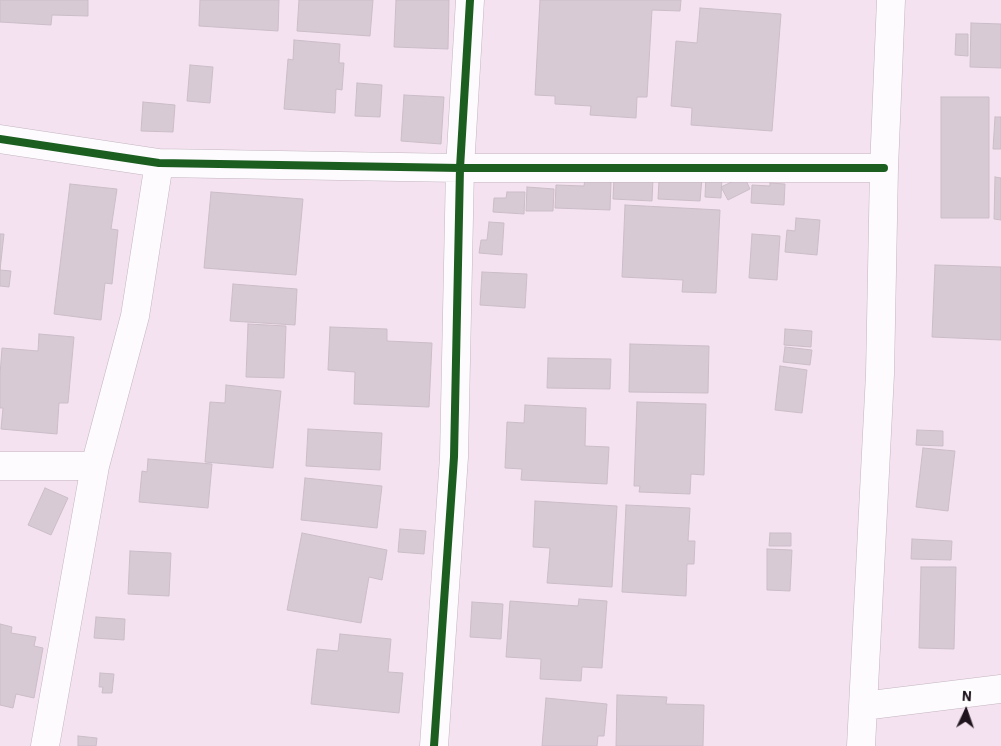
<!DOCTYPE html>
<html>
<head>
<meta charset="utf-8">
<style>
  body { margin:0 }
  #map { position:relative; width:1001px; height:746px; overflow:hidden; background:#f4e2f0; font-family:"IBM Plex Sans",sans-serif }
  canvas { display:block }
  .north { position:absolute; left:941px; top:686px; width:50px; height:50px; -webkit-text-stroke:4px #fff; paint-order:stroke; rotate:3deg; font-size:14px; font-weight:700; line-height:20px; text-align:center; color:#1f141d }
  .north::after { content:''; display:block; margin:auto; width:18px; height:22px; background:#1f141d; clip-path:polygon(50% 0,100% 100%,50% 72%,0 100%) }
</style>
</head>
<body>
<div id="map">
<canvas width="1001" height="746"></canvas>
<div class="north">N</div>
</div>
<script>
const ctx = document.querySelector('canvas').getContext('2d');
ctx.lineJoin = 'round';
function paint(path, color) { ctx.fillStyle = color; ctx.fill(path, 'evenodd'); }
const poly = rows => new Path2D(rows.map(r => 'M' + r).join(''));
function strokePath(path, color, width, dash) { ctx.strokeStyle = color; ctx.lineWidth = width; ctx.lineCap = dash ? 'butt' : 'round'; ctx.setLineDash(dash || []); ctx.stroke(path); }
const building = poly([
  [0,0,88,0,88,16,52,15,51,25,0,22,0,0],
  [200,0,279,0,278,31,199,26,200,0],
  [299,0,373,0,370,36,297,31,299,0],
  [396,0,449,0,448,49,394,47,396,0],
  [540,0,681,0,680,11,652,10,647,97,637,97,636,118,590,115,591,106,555,104,555,96,535,95,540,0],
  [700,8,781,14,772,131,691,125,692,108,671,106,676,41,697,43,700,8],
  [971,23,1001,24,1001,68,970,67,971,23],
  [956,34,968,34,968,56,955,55,956,34],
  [294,40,340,44,339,63,344,63,342,90,336,89,335,113,284,109,288,59,293,60,294,40],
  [190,65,213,67,210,103,187,101,190,65],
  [357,83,382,85,380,117,355,116,357,83],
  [404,95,444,97,441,144,401,141,404,95],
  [941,97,989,97,989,218,941,218,941,97],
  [143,102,175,105,173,132,141,131,143,102],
  [995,117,1001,117,1001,149,993,149,995,117],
  [706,175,722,176,721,198,705,197,706,175],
  [744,176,750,189,728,200,721,187,744,176],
  [614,177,653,179,652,201,613,199,614,177],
  [995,177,1001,178,1001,220,994,219,995,177],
  [585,178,611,182,610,210,555,208,556,185,584,186,585,178],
  [702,178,700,201,658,199,659,180,702,178],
  [770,183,785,184,784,205,751,203,752,185,770,186,770,183],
  [70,184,117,189,111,229,118,230,112,284,105,283,101,320,54,314,70,184],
  [527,187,554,189,553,211,526,211,527,187],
  [211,192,303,199,296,275,204,268,211,192],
  [507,192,525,192,524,214,493,212,494,198,506,198,507,192],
  [625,205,720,210,716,293,682,292,683,280,622,277,625,205],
  [796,218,820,220,817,255,785,252,787,230,795,231,796,218],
  [489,222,504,223,502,255,479,253,481,240,487,240,489,222],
  [0,234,4,234,0,270,11,271,9,287,0,286,0,234],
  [752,234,780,236,777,280,749,278,752,234],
  [935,265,1001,267,1001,340,932,337,935,265],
  [482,272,527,274,525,308,480,305,482,272],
  [233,284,297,289,295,325,230,321,233,284],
  [248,324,286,326,284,378,246,377,248,324],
  [330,327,387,329,387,341,432,343,429,407,354,404,355,372,328,370,330,327],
  [785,329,812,331,811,347,784,345,785,329],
  [39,334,74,337,68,403,59,403,57,434,1,429,3,408,0,408,0,375,2,348,38,351,39,334],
  [630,344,709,346,708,393,629,392,630,344],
  [785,347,812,350,810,365,783,362,785,347],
  [548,358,611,359,610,389,547,388,548,358],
  [780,366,807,370,802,413,775,410,780,366],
  [226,385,281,391,273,468,205,462,210,402,225,403,226,385],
  [637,402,706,404,704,475,691,474,690,494,639,492,640,486,634,486,637,402],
  [525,405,586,408,585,446,609,447,607,484,521,480,522,469,505,468,507,422,524,423,525,405],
  [308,429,382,433,380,470,306,466,308,429],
  [917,430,943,431,943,446,916,445,917,430],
  [923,448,955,451,948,511,916,507,923,448],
  [148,459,212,464,208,508,139,502,142,471,147,472,148,459],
  [305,478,382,486,377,528,301,520,305,478],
  [45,488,68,498,51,535,28,525,45,488],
  [535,501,617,506,612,587,547,583,550,548,533,547,535,501],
  [626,505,690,508,688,541,695,541,694,564,687,564,686,596,622,592,626,505],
  [400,529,426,531,424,554,398,552,400,529],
  [302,533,387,550,382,580,369,577,361,623,287,610,302,533],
  [770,533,791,533,791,546,769,546,770,533],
  [912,539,952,541,951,560,911,559,912,539],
  [767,549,792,550,790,591,767,590,767,549],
  [130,551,171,553,169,596,128,594,130,551],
  [921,567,956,567,954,649,919,648,921,567],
  [579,599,607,601,602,668,582,667,581,681,540,679,541,659,506,657,510,601,578,606,579,599],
  [472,602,503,604,501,639,470,637,472,602],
  [96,617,125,619,124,640,94,638,96,617],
  [0,624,12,627,11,633,36,637,34,646,43,648,34,698,16,694,13,708,0,705,0,624],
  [340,634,391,639,388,672,403,673,399,713,311,704,317,649,338,651,340,634],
  [100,673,114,674,112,693,102,693,103,687,99,687,100,673],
  [617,695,667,697,666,704,704,705,703,746,616,746,617,695],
  [546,698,607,704,604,736,598,736,597,746,542,746,546,698],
  [78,736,97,738,96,746,78,746,78,736]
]);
paint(building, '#d8cad5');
strokePath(building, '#cbbdc8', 1);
const street = poly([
  [0,139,159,163,460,168,884,168],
  [0,466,95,466],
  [863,706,1001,689],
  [45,746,95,466,135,316,159,163],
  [434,746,454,457,460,168,470,0],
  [861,746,880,374,884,168,891,0]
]);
strokePath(street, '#c3b5c0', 29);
strokePath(street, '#fdfbfd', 28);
strokePath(poly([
  [0,139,159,163,460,168,884,168],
  [434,746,454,457,460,168,470,0]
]), '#1b5e20', 8);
</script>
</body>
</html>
